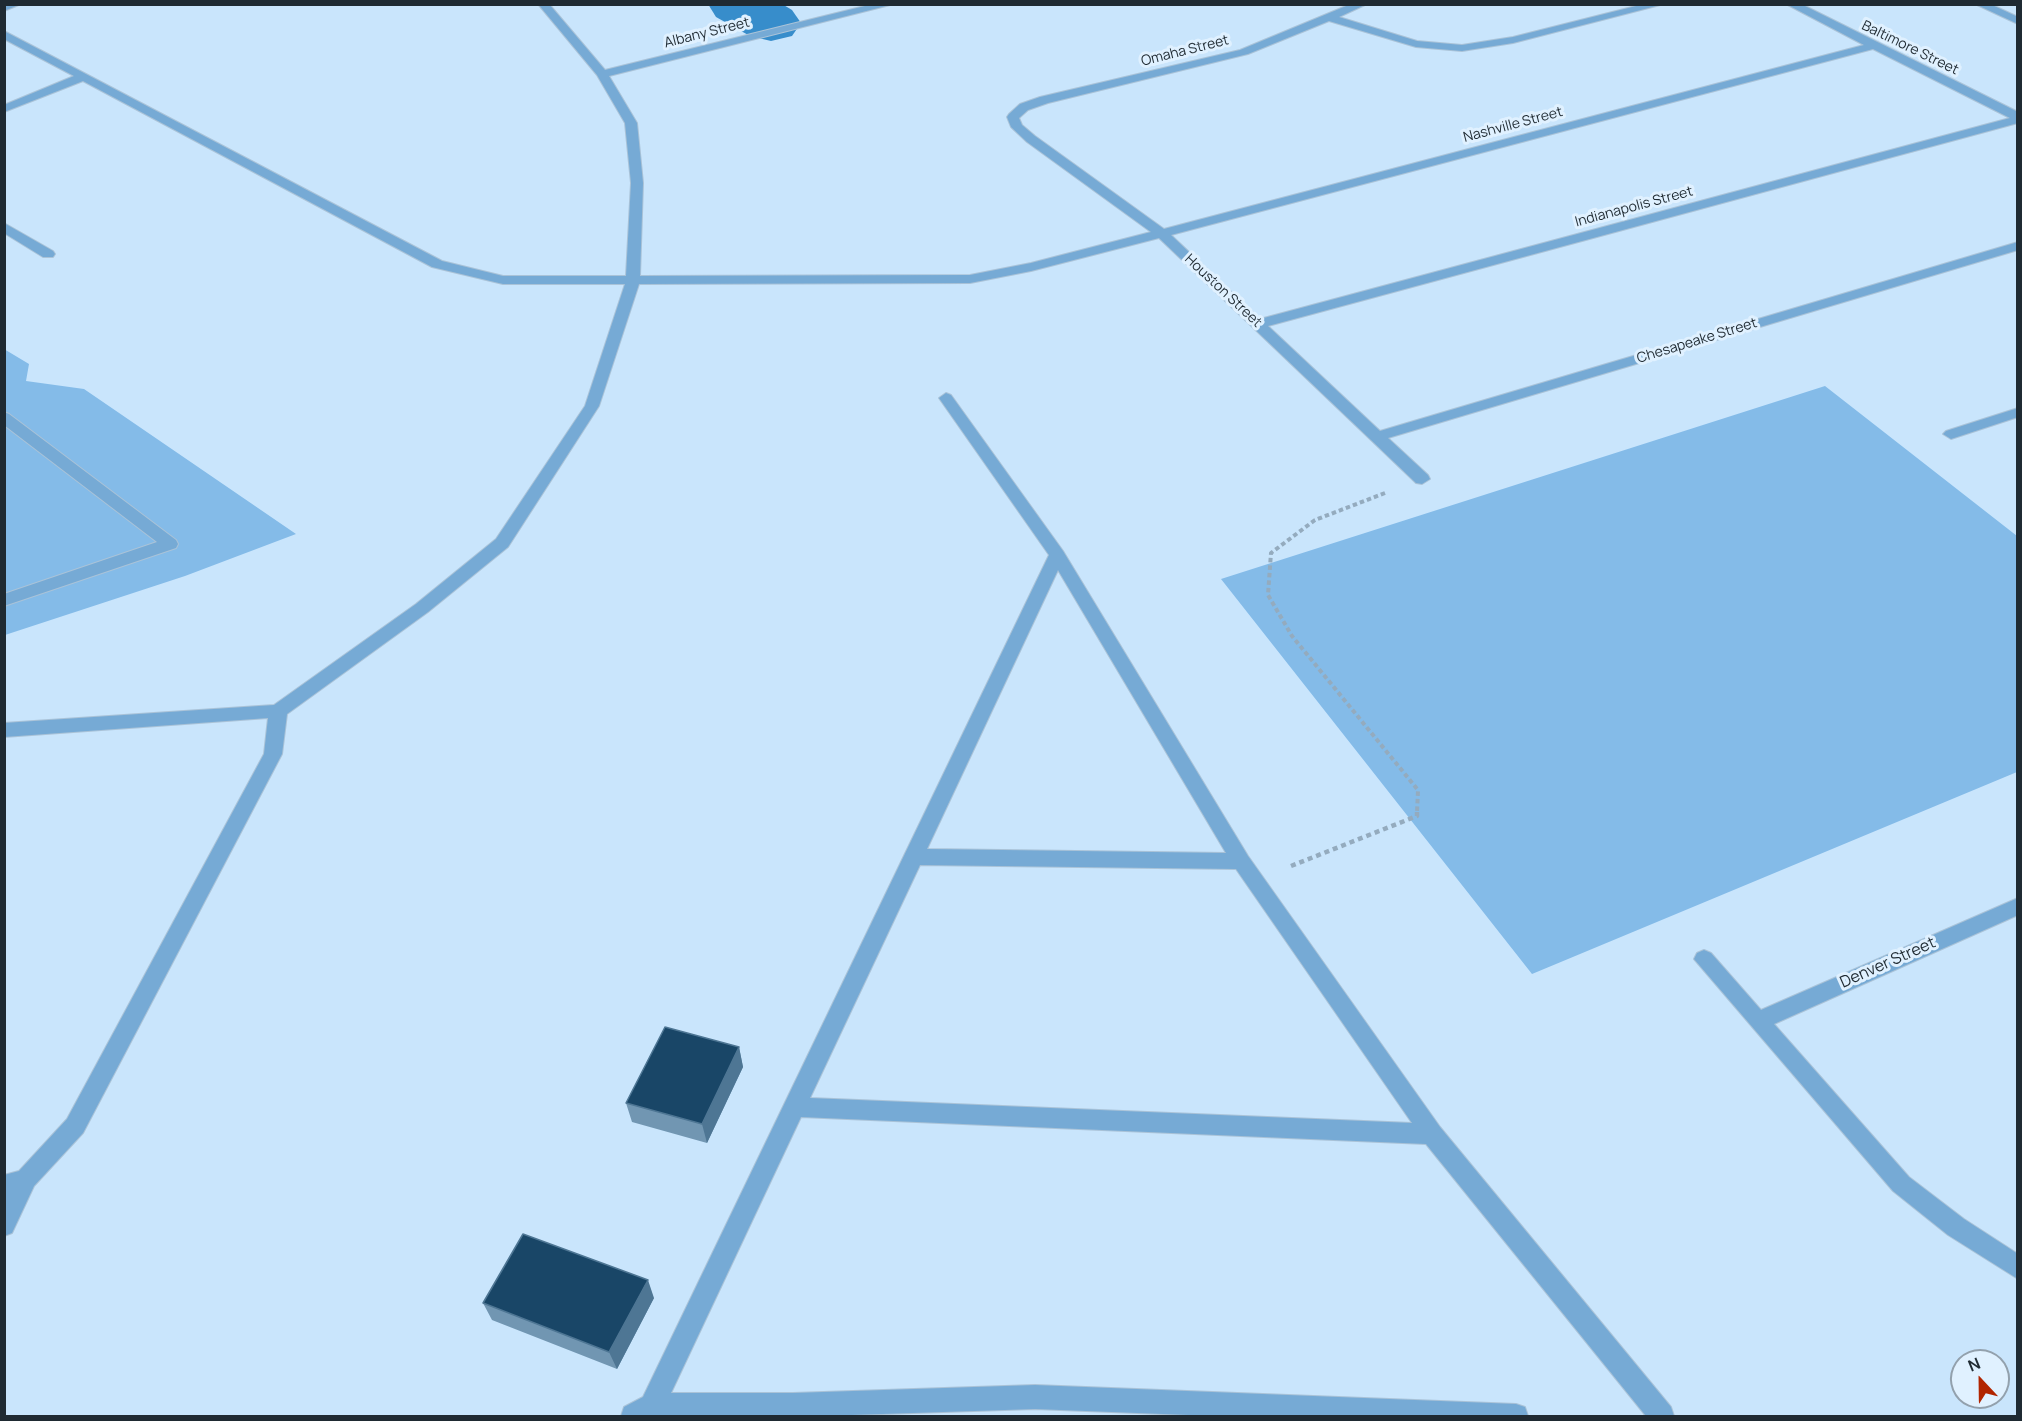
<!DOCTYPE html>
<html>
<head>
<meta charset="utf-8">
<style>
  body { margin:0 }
  #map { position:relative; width:2022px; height:1421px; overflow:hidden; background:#c9e5fc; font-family:Manrope,sans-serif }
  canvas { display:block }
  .frame { position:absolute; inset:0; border:6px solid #1f2a32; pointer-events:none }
  .north { position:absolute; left:1950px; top:1349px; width:60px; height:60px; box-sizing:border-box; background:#e0f1ff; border:2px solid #93a1ad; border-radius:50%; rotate:338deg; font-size:16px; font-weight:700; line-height:24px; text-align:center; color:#1f2a32 }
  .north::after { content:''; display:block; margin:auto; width:21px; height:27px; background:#b12500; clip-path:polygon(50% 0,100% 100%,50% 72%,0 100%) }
</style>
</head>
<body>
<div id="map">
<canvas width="2022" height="1421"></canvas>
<div class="frame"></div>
<div class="north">N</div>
</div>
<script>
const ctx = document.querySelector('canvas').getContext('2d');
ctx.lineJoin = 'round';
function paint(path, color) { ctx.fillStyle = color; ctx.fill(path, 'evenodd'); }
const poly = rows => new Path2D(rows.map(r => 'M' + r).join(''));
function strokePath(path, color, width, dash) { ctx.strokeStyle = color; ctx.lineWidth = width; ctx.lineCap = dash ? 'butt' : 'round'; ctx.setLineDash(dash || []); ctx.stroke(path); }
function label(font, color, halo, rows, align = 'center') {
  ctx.font = font + ' Manrope,sans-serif'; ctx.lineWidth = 6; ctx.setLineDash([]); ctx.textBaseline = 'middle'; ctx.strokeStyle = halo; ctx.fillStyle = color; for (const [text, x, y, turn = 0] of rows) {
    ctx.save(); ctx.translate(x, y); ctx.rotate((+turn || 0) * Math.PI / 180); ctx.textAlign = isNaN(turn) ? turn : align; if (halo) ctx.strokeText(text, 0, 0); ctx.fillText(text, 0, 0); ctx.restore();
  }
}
paint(poly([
  [4,349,29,364,26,381,84,389,296,534,185,576,5,635],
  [1825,386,2017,536,2017,772,1532,974,1221,579]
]), '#84bbe8');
paint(poly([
  [708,4,782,4,792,10,801,23,792,36,771,41,750,36,716,17,708,4]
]), '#378dcb');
const service = poly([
  [4,412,9,414,176,540,178,544,176,548,4,606,4,594,157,542,4,425,4,412]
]);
const minor = poly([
  [4,4,21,4,4,11,4,4],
  [538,4,549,4,605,70,873,4,894,4,609,76,637,123,643,183,640,276,970,275,1031,263,1151,232,1027,142,1011,127,1007,117,1009,114,1020,104,1040,97,1240,50,1351,4,1367,4,1339,17,1417,41,1462,45,1513,37,1644,4,1664,4,1513,43,1462,51,1416,47,1329,21,1248,54,1048,103,1028,110,1019,118,1022,125,1035,136,1164,229,1864,45,1786,4,1801,4,2018,112,2018,123,1268,326,1380,431,2018,242,2018,250,1388,438,1428,475,1430,479,1422,484,1416,483,1371,440,1159,238,1031,271,970,283,639,284,599,406,508,547,428,612,287,714,282,754,83,1133,34,1186,12,1233,4,1236,6,1196,4,1196,4,1175,19,1171,67,1119,264,754,268,718,4,737,4,723,274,705,416,604,496,539,585,406,625,284,503,284,432,267,83,81,4,112,4,105,74,76,4,39,4,31,442,261,503,276,626,276,631,183,625,123,597,75,538,4],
  [1873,49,2010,118,1260,319,1171,235,1873,49],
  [1975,4,1990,4,2018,17,2018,24,1975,4],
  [4,223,53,251,55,254,53,257,43,257,4,233,4,223],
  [946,393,951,395,1063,551,1248,856,1440,1127,1671,1407,1674,1416,1646,1416,1426,1144,801,1117,671,1393,793,1393,1035,1385,1516,1404,1525,1407,1528,1416,1214,1416,1035,1409,821,1416,621,1416,624,1407,643,1397,1049,555,939,398,946,393],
  [1058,570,1226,853,927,849,1058,570],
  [920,865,1236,869,1412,1123,810,1098,920,865],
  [2018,408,2018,417,1951,439,1943,434,1946,431,2018,408],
  [2018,898,2018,915,1774,1024,1909,1177,1964,1219,2018,1254,2018,1279,1948,1235,1893,1191,1694,959,1697,953,1704,950,1711,953,1761,1010,2018,898]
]);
strokePath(service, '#aac3d8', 2);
strokePath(minor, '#aac3d8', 2);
strokePath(poly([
  [1385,493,1315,520,1271,553,1268,595,1292,636,1418,790,1417,813]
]), '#94abbe', 4, [4.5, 3]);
strokePath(poly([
  [1291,866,1417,816,1417,812]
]), '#94abbe', 4.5, [5, 4]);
paint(service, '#76aad5');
paint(minor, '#76aad5');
paint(poly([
  [739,1047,743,1067,707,1143,632,1122,626,1103],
  [654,1298,617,1369,492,1320,483,1303]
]), '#7196b2');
paint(poly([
  [739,1047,743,1067,707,1143,702,1124],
  [648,1280,654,1298,617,1369,609,1352]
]), '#4e7694');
const building = poly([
  [665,1027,739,1047,702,1124,626,1103,665,1027],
  [523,1234,648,1280,609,1352,483,1303,523,1234]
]);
paint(building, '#194667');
strokePath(building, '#4e7694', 1.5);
label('14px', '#1f2a32', '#e0f1ff', [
  ["Albany Street",707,33,-14],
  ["Baltimore Street",1910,48,26],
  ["Omaha Street",1185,51,-14],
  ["Nashville Street",1513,125,-15],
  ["Indianapolis Street",1634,207,-15],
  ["Houston Street",1223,291,43],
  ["Chesapeake Street",1697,341,-17]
]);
label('16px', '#1f2a32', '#e0f1ff', [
  ["Denver Street",1888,963,-24]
]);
</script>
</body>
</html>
